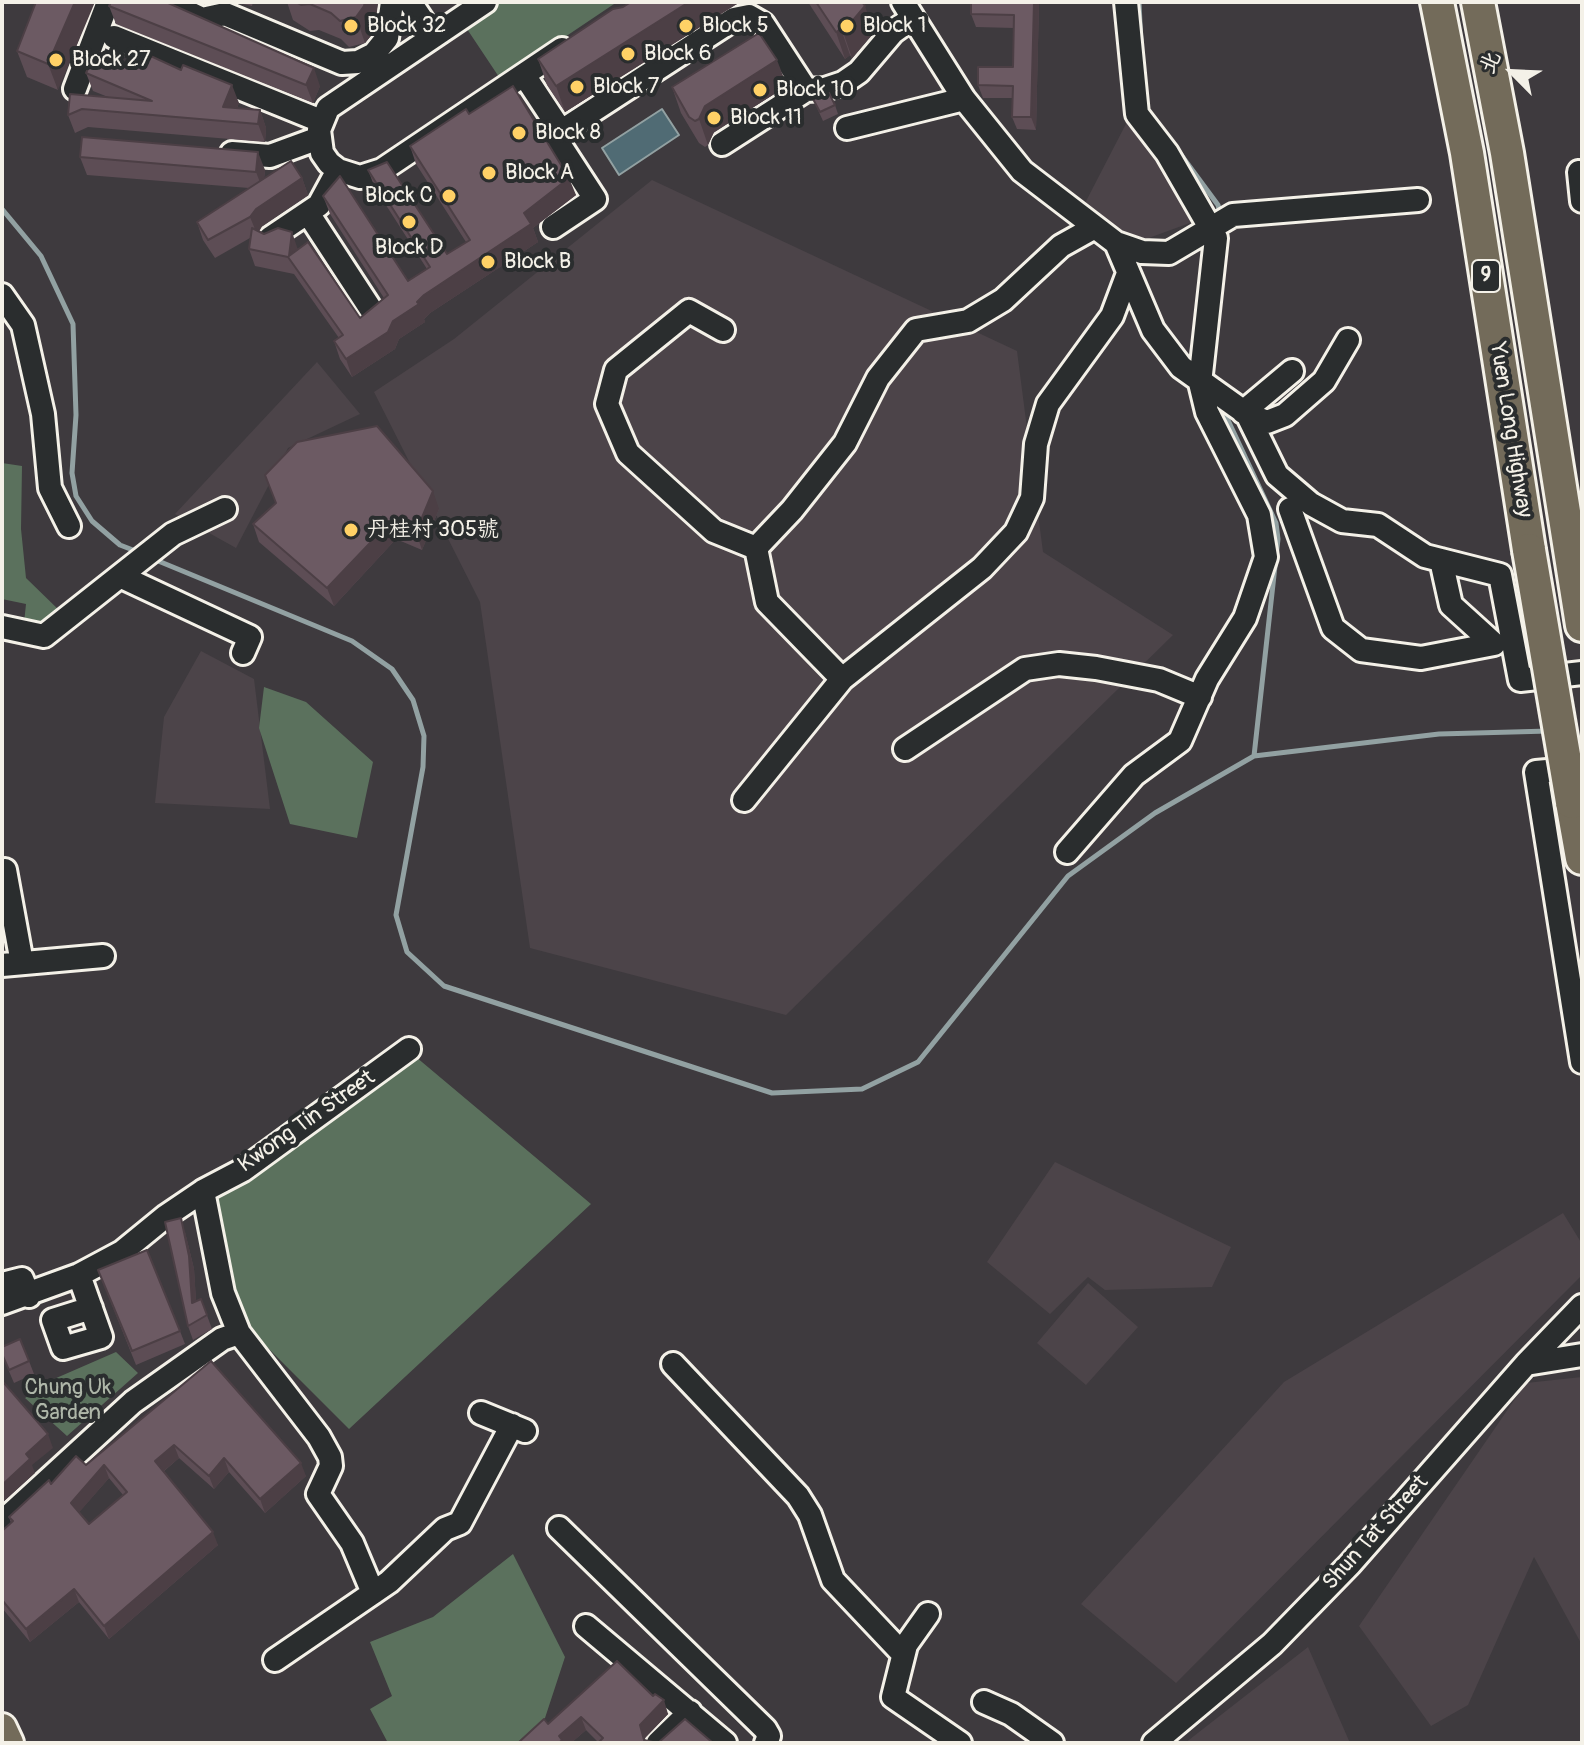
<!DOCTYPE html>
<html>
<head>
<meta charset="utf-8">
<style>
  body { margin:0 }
  #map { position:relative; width:1584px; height:1745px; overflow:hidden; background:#3e3a3e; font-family:Pangolin,"LXGW WenKai TC",sans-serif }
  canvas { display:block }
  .frame { position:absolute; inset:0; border:4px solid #f4f1e8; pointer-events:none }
  .north { position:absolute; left:1472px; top:32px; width:80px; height:80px; -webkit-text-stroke:6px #2a2d2e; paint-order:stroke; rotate:294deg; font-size:22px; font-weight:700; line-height:32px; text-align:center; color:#f4f1e8 }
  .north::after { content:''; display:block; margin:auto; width:28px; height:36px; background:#f4f1e8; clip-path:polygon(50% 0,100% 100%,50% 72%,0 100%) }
</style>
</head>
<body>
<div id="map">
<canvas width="1584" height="1745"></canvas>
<div class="frame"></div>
<div class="north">北</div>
</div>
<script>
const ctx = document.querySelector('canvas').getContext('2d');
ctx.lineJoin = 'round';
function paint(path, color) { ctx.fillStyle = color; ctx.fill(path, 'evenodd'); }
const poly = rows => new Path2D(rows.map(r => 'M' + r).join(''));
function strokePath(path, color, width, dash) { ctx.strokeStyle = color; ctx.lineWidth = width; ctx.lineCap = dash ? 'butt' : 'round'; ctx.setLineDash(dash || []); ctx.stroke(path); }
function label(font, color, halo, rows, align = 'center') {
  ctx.font = font + ' Pangolin,"LXGW WenKai TC",sans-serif'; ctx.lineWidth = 8; ctx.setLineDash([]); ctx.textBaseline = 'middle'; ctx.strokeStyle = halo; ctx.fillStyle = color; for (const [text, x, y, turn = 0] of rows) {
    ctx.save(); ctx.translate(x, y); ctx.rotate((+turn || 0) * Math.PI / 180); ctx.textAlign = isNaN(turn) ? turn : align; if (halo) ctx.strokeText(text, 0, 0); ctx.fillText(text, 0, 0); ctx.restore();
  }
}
paint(poly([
  [1128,120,1198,220,1135,243,1083,207],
  [652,180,1017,351,1043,552,1173,635,786,1015,530,948,480,602,374,392,454,339],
  [317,362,360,414,288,448,236,548,175,514],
  [201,651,254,679,270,809,155,803,164,717],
  [1055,1162,1231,1247,1212,1287,1105,1290,1088,1277,1050,1314,987,1262],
  [1563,1213,1582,1244,1582,1275,1176,1683,1081,1604,1284,1382],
  [1088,1283,1138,1327,1086,1385,1037,1343],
  [1582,1377,1582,1645,1534,1557,1468,1705,1431,1726,1359,1626,1526,1383],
  [1308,1647,1350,1743,1185,1743]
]), '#4c4449');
paint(poly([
  [501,2,617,2,501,80,465,26],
  [2,463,22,466,21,529,26,578,62,613,42,627,24,623,26,604,2,599],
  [264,687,306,702,373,762,357,838,290,824,259,728],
  [416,1057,591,1204,349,1429,243,1323,215,1197],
  [116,1352,138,1373,67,1436,25,1398,54,1379],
  [513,1554,565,1657,545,1718,517,1743,388,1743,370,1709,392,1696,370,1642,433,1617]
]), '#5b715d');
const water = poly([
  [662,109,679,135,619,175,602,148,662,109]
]);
paint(water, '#506b74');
strokePath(water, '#92a1a2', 2);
strokePath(poly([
  [1139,2,1141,45],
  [1176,148,1218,205,1221,216],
  [2,209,41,256,73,324,76,415,72,473,76,496,92,521,120,545,138,552],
  [1220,403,1276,523,1278,539,1254,756],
  [151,558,352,641,392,669,413,700,424,736,423,767,396,915,407,952,444,986,772,1093,862,1089,918,1062,1068,876,1155,813,1254,756,1439,734,1549,731]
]), '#92a1a2', 5);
const minor = poly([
  [167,2,202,19,225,14,342,63,358,62,374,54,387,38,392,2],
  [410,2,433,36],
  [485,2,328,108,319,130,322,153,329,163,338,170,360,177,382,170,562,49],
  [903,2,964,99,1022,171,1116,243,1153,330,1181,367,1247,414,1277,475,1311,504,1342,521,1378,525,1425,556,1500,575,1520,680,1582,673],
  [114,37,321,121],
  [530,84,561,131],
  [75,89,108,2],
  [806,90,825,89,843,83,859,72,893,32,911,19],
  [847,128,964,99],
  [232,153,270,156,319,138],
  [1579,172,1582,201],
  [308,213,372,311],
  [553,227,595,199,554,136,734,19,749,16,763,24,806,90,722,144],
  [270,238,319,205,338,170],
  [1116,243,1142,252,1169,253,1233,215,1418,200],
  [2,295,23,325,43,414,50,488,69,526],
  [723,330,689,311,616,370,607,404,628,453,714,531,756,548,792,510,845,443,878,378,916,330,968,321,1003,300,1061,246,1095,227],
  [1243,412,1292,371],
  [1247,414,1267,422,1285,415,1324,381,1348,340],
  [1290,509,1333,628,1361,650,1421,658,1494,644,1451,605,1441,560],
  [756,548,767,602,842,679],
  [122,577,250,637,243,653],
  [2,627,44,636,173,534,225,509],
  [905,749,1025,669,1059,664,1096,668,1159,680,1200,697],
  [1581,768,1536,772,1582,1062],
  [744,800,842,679,982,568,1016,532,1032,498,1036,444,1048,404,1112,316,1127,276],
  [1067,852,1134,775,1180,741,1207,679,1245,618,1266,557,1259,515,1207,412,1200,383,1216,238,1167,153,1137,114,1126,2],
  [5,870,22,963],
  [2,965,103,956],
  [203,1191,223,1293,239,1333,319,1437,330,1457,331,1466,318,1494,352,1543,373,1593],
  [79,1275,101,1337,63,1348,53,1320,91,1308],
  [2,1284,22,1279,29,1296],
  [2,1303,79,1275,122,1252,166,1216,203,1191,243,1170,409,1049],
  [673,1364,798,1496,810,1515,833,1580,903,1654],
  [1526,1364,1582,1355],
  [481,1413,525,1431],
  [2,1522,133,1402,222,1339,239,1333],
  [559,1528,765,1729,769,1736,766,1743],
  [928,1614,906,1645,893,1697,960,1743],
  [586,1626,725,1743],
  [275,1660,389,1582,445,1529,460,1523,512,1425],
  [984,1702,1011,1714,1052,1743],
  [658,1743,690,1712],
  [1154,1743,1272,1644,1350,1564,1526,1364,1582,1306]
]);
const major = poly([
  [2,1728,9,1743]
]);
const highway = poly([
  [1437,2,1467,153,1529,550],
  [1478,2,1507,153,1582,625],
  [1572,802,1582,858]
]);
strokePath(minor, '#f4f1e8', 28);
strokePath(major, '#f4f1e8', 34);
strokePath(highway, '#f4f1e8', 38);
strokePath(minor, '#2a2d2e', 22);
strokePath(major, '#736b5a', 28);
strokePath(highway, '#736b5a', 32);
const highwayBridge = poly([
  [1529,550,1572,802]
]);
strokePath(highwayBridge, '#f4f1e8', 38, []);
strokePath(highwayBridge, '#736b5a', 32);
paint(poly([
  [36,2,58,90,27,77,17,51],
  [234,2,253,2,252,6],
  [287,2,377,2,374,32,365,43,349,47,341,39,319,30,310,31,293,20],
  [631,2,740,2,565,112,547,85,538,59],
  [808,2,862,2,874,32,852,58,850,55,845,59],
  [971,2,1039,2,1036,130,1017,129,1012,117,1012,98,983,98,978,85,1013,67,1014,28,976,27,971,14],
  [109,6,320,86,313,103,116,24],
  [135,68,239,103,237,108,260,110,266,128,265,142,88,127,75,133,68,115,108,97,93,91,86,73],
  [787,86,714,132,708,145,705,147,699,143,681,113,672,87],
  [813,99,835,105,838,114,823,121],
  [469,114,576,195,533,228,538,242,430,313,424,319,425,322,399,339,395,349,352,377,340,359,334,341,339,338,294,274,255,266,249,249,250,238,215,258,203,240,197,222,249,188,87,175,80,157,265,170,264,179,302,178,308,195,262,226,259,232,298,249,360,318,384,298,330,214,323,196,408,281,427,269,375,188,368,170,447,254,466,242,416,164,410,146],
  [265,475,439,509,422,550,396,539,334,606,259,542,253,524,276,503],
  [185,1232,194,1269,196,1302,201,1299,212,1329,193,1340,188,1326],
  [98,1270,180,1331,185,1344,136,1365],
  [2,1355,29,1361,34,1374,14,1383],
  [211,1361,306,1476,265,1513,229,1472,214,1489,179,1458,163,1472,218,1545,109,1639,79,1602,30,1642,2,1608,2,1531,11,1523,9,1517,51,1484,86,1465],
  [109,1478,123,1495,89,1524,79,1512],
  [617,1661,668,1714,645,1738,645,1740,598,1742,586,1730,571,1743,518,1743,548,1724]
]), '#5d4d55');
paint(poly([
  [75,2,95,2,58,90,48,64],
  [365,2,377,2,378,4,374,32,365,43,356,17],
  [689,2,740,2,565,112,556,86],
  [1034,2,1039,2,1036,130,1031,117],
  [865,6,874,32,852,58,843,32],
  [841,29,850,55,845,59,836,32],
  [777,60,787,86,714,132,708,145,699,119,705,106],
  [314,68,320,86,313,103,306,85],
  [232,85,239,103,231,122,223,107],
  [260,110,266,128,265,142,258,124],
  [258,152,265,170,263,190,256,172],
  [302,178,308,195,262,226,257,234,250,217,256,209],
  [569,178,576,195,533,228,538,242,430,313,424,319,425,322,399,339,395,349,352,377,346,359,524,213],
  [292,232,298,250,289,256],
  [433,491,439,509,422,550,416,532],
  [390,522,396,539,334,606,327,588],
  [181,1218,185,1232,194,1269,197,1317,192,1303],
  [48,1434,53,1448,32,1465,35,1473,2,1503,2,1485,26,1454],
  [174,1445,179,1458,159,1475,155,1461],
  [224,1458,229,1472,214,1489,209,1476],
  [301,1463,306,1476,265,1513,260,1499],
  [104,1465,109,1478,76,1516,71,1503],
  [213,1532,218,1545,109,1639,104,1626],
  [74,1589,79,1602,30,1642,26,1629],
  [664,1700,668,1714,645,1738,646,1743,645,1743,640,1725],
  [581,1717,586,1730,571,1743,559,1743,559,1736]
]), '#4c3f45');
const building = poly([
  [36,2,75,2,48,64,17,51,36,2],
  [111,2,166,2,314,68,306,85,109,6,111,2],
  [296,2,365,2,364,6,356,17,340,21,331,13,310,4,301,5,296,2],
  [631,2,689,2,556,86,538,59,613,9,623,7,631,2],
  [816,2,862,2,865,6,843,32,841,29,836,32,816,2],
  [971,2,1034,2,1031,117,1012,117,1013,86,978,85,978,67,1013,67,1014,15,971,14,971,2],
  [759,33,777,60,705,106,699,119,695,121,689,117,672,87,759,33],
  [96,51,135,68,142,52,181,70,183,65,232,85,223,107,260,110,258,124,82,109,68,115,70,94,152,101,86,73,96,51],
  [513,86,569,178,524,213,531,224,424,295,417,302,419,304,393,321,388,332,346,359,334,341,343,335,288,257,249,249,252,228,264,234,278,228,292,232,289,256,308,242,360,318,388,295,323,196,340,176,408,281,430,267,368,170,387,162,447,254,470,240,410,146,466,109,469,114,513,86],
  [829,93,835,105,820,112,813,99,829,93],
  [82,137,258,152,256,172,80,157,82,137],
  [291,161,302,178,256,209,250,217,208,240,197,222,291,161],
  [377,426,433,491,416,532,390,522,327,588,253,524,276,503,265,475,297,442,377,426],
  [181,1218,189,1256,192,1303,201,1299,207,1315,188,1326,165,1222,181,1218],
  [147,1250,180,1331,132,1351,98,1270,147,1250],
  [20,1339,29,1361,9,1370,2,1354,2,1347,20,1339],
  [211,1361,301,1463,260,1499,224,1458,209,1476,174,1445,155,1461,213,1532,104,1626,74,1589,26,1629,2,1600,2,1531,13,1521,9,1517,49,1480,51,1484,76,1456,86,1465,211,1361],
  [104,1465,127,1492,89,1524,71,1503,104,1465],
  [4,1383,48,1434,26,1454,30,1459,2,1485,2,1385,4,1383],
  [617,1661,653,1696,655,1694,664,1700,640,1725,644,1740,657,1743,598,1743,603,1738,581,1717,559,1736,562,1740,559,1743,518,1743,544,1719,548,1724,617,1661],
  [685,1719,713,1743,658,1743,685,1719]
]);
paint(building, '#6c5a63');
strokePath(building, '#4c3f45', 2);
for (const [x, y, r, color] of [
  [351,26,8,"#ffd166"],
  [686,26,8,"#ffd166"],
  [847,26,8,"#ffd166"],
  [628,54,8,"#ffd166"],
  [56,60,8,"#ffd166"],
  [577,87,8,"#ffd166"],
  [760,90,8,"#ffd166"],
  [714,118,8,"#ffd166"],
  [519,133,8,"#ffd166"],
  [489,173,8,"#ffd166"],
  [449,196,8,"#ffd166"],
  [409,222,8,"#ffd166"],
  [488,262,8,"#ffd166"],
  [351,530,8,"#ffd166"]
]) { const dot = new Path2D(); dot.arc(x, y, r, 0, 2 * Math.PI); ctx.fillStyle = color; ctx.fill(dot); strokePath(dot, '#2a2d2e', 3); }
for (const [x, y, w] of [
  [1486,276,28]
]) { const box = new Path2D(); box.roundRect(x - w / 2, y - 16, w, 32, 6); ctx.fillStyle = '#2a2d2e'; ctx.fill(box); strokePath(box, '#f4f1e8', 2); }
label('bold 20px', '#f4f1e8', null, [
  ["9",1486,276]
]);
label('22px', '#f4f1e8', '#2a2d2e', [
  ["Block 32",367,26],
  ["Block 5",702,26],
  ["Block 1",863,26],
  ["Block 6",644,54],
  ["Block 27",72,60],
  ["Block 7",593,87],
  ["Block 10",776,90],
  ["Block 11",730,118],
  ["Block 8",535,133],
  ["Block A",505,173],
  ["Block C",433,196,"right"],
  ["Block D",409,248,"center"],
  ["Block B",504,262],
  ["丹桂村 305號",367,530]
], 'left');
label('22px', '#f4f1e8', '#2a2d2e', [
  ["Yuen Long Highway",1510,430,81],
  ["Kwong Tin Street",307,1122,-35],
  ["Shun Tat Street",1376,1533,-48]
]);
label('22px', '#afb7a9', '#2a2d2e', [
  ["Chung Uk",68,1388],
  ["Garden",68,1413]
]);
</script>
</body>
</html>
